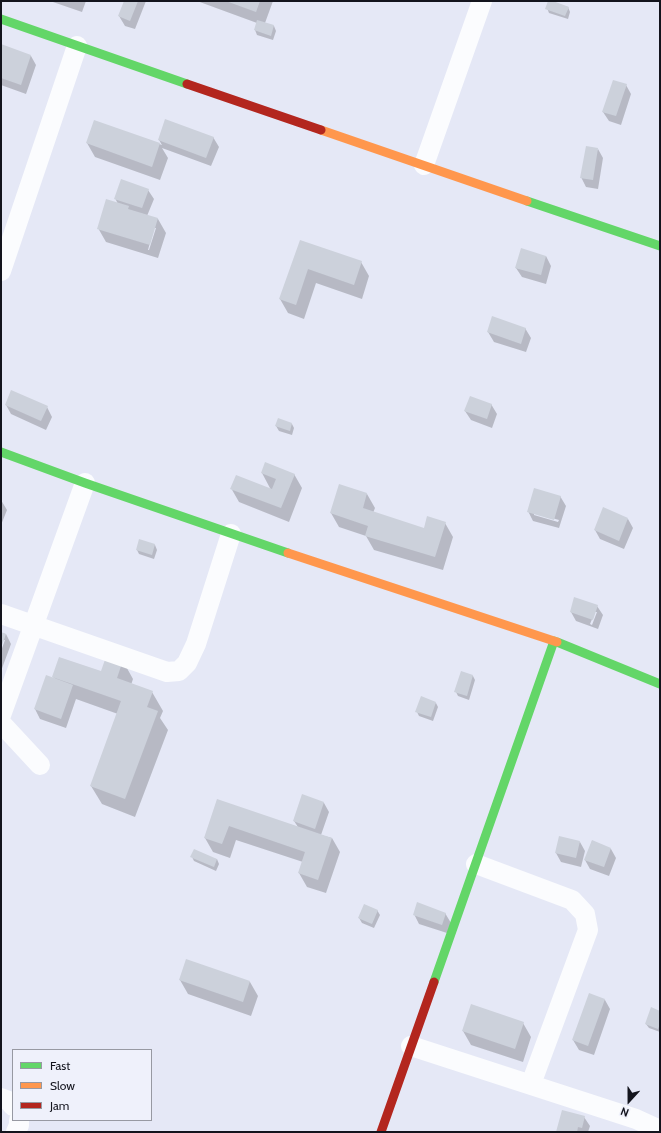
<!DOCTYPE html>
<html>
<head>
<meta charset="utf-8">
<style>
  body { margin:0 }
  #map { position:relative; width:661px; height:1133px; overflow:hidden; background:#e5e8f6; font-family:Cabin,sans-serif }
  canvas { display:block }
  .frame { position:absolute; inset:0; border:2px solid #13141d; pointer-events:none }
  .legend { position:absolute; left:12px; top:1049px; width:140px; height:72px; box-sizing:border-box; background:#eff1fb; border:1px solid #9799a2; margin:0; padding:5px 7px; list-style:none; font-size:12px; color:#13141d }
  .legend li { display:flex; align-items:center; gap:8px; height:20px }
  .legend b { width:20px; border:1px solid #9799a2 }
  .north { position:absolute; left:609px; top:1081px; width:40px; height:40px; -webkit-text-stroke:3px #eff1fb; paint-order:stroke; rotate:201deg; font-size:11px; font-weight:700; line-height:16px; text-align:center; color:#13141d }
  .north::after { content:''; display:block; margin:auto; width:14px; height:18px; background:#13141d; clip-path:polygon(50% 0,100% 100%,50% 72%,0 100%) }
</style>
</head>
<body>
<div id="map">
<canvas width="661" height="1133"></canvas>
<div class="frame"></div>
<ul class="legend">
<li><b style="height:5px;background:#63d668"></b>Fast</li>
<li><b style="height:5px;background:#ff974d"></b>Slow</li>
<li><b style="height:5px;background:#b3261e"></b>Jam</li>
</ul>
<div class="north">N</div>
</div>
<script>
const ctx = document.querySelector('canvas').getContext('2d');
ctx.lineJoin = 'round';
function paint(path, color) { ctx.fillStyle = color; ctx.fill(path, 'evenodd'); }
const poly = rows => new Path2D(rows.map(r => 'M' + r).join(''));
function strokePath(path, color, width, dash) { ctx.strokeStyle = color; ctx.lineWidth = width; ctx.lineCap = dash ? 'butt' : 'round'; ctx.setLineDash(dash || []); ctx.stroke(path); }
paint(poly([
  [50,1,86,1,82,12],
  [125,1,146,1,135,29,125,26,119,16],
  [197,1,273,1,265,23,274,26,276,31,273,40,257,35,255,30,257,23],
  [549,1,568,7,570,12,568,19,549,13,547,8],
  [1,46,31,56,36,65,26,94,1,85],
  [626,85,631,94,621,125,609,121,603,112],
  [95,121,162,145,159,140,213,137,219,147,211,166,162,148,168,158,160,180,95,157,87,143],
  [598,149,603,158,598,189,586,187,581,177],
  [148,190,154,199,147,216,158,219,166,233,158,258,106,242,98,228,118,204,115,198],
  [154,228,156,228,149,250,148,250],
  [301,241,361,262,369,276,362,299,316,283,304,319,288,313,280,299],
  [546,256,551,266,546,284,522,277,516,268],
  [525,328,531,338,526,352,494,342,488,332],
  [491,404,497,414,492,428,471,420,465,411],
  [6,405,47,407,52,417,46,430,11,414],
  [292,424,294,428,292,435,279,431,276,426],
  [262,473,294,474,302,488,289,522,239,502,231,488,271,490],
  [367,494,375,508,373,513,424,529,445,523,453,537,443,570,374,550,366,536,339,527,331,513],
  [560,496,566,506,559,528,533,521,528,511],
  [534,513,559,520,558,522,534,515],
  [1,500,7,510,1,525],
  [628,519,633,528,624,549,600,539,595,530],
  [155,545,157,550,154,559,139,554,137,550],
  [597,606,603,615,598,629,576,621,571,612],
  [595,612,597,612,592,625,590,624],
  [1,633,6,634,11,644,1,671,1,651,5,640,3,640,1,645],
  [123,661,133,679,131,685,152,692,163,711,160,718,168,730,135,817,102,804,91,786,118,714,76,699,66,728,40,719,35,709,55,679,53,677,101,673],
  [462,672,473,676,475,680,469,700,458,696,456,692],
  [436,703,438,707,433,721,419,716,417,712],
  [303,795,324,803,329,812,321,835,332,838,340,852,326,893,307,887,299,873,303,862,236,840,230,858,213,852,205,838,217,801,298,827,294,821],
  [592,841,611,849,616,858,609,876,590,869,585,860],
  [580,842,585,851,581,867,561,862,556,853],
  [192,857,217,859,219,864,216,871,194,861],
  [377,910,380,915,374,928,362,923,359,918],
  [445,913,451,923,447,933,419,924,414,914],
  [180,980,250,982,258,996,251,1016,188,994],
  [590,995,605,1000,610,1009,594,1055,579,1050,573,1040],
  [660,1012,660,1032,649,1028,646,1024],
  [523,1023,531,1037,523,1062,471,1045,463,1031],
  [584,1117,590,1126,588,1132,557,1132]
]), '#0003');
paint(poly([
  [124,1,138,1,130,21,118,16],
  [226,1,260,1,256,12],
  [548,1,553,1,569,7,565,16,545,9],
  [257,20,274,25,271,36,254,30],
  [1,44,31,55,21,85,1,78],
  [613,80,627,84,616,116,602,112],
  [165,119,214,137,206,158,158,140],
  [94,120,160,143,152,167,86,143],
  [586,146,598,148,593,180,580,178],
  [121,179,149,189,142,208,114,199],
  [106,199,129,206,128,209,158,218,150,245,97,229],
  [300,240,362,261,354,285,308,269,296,305,279,299],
  [521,248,546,256,541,275,515,268],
  [492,316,526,328,521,344,487,332],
  [11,390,48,406,41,421,5,405],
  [470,396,492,404,487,419,464,411],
  [278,418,292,423,290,431,275,426],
  [265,462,295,474,281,508,230,489,236,475,272,489,276,479,261,473],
  [339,484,367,493,363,508,424,528,427,516,446,522,435,557,365,536,368,526,330,513],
  [534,488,561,496,554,520,527,512],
  [603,507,628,518,619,541,594,530],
  [139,539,155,544,152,555,136,550],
  [574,597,598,605,593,620,570,612],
  [1,632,6,634,1,648],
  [107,654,123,660,117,678,153,691,147,707,158,711,125,799,90,786,121,701,52,677,59,657,101,671],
  [461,671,473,675,467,696,454,692],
  [46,675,73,685,61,719,34,709],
  [421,696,436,702,431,717,415,712],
  [302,794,324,802,315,829,293,821],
  [217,799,332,838,318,880,298,873,305,852,229,826,222,844,204,838],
  [559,836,580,841,576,858,555,853],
  [592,840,611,848,604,867,584,860],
  [194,849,217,859,214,867,190,857],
  [417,902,446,913,442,925,413,915],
  [364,904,378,910,372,924,358,918],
  [186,959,250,981,243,1002,179,980],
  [589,993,605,999,588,1046,572,1040],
  [471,1004,524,1022,515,1049,462,1031],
  [651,1007,660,1011,660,1024,658,1029,645,1024],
  [562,1110,585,1116,582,1128,578,1127,577,1132,556,1132]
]), '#ccd1db');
strokePath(poly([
  [424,165,482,1],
  [1,271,77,46],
  [1,614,167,672,179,671,187,663,196,644,231,534],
  [1,715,85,483],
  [1,723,40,765],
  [476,864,572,900,585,914,588,930,531,1084],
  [411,1046,636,1119,660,1130],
  [1,1098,9,1101,13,1106],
  [16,1132,19,1125,19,1120]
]), '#fbfcfe', 20);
strokePath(poly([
  [1,19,187,84],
  [527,201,660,246],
  [1,452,85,483,288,553],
  [557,642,660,684],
  [434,982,554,641]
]), '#63d668', 9);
strokePath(poly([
  [321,130,527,201],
  [288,553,557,642]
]), '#ff974d', 9);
strokePath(poly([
  [187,84,321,130],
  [381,1132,434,982]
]), '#b3261e', 9);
</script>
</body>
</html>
